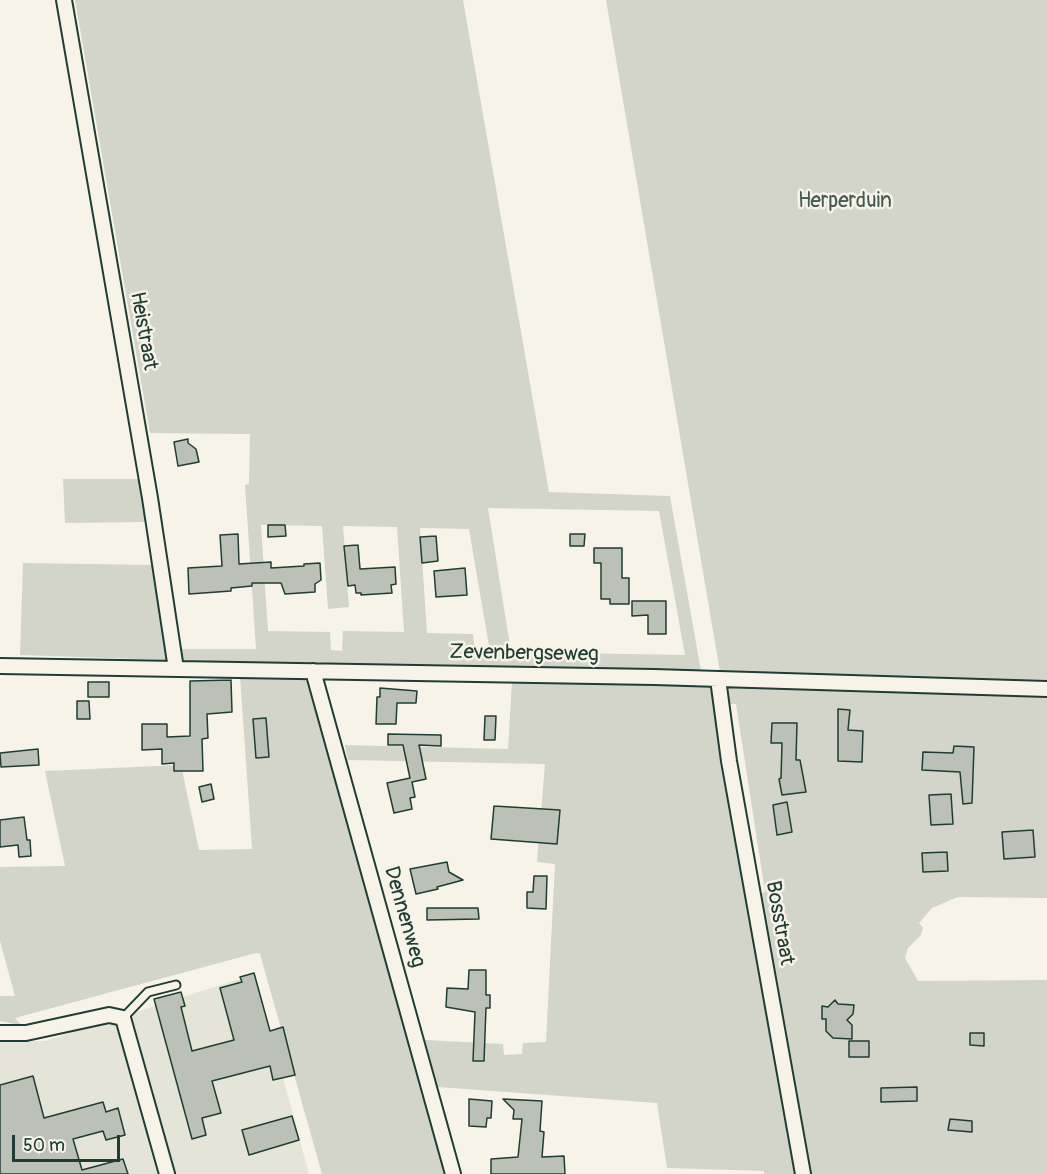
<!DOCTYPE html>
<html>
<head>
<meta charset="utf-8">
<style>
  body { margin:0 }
  #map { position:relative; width:1047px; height:1174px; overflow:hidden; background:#f7f3e8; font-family:Pangolin,sans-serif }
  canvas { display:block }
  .scale { position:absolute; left:12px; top:1135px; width:108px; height:27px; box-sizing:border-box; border:3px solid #1f3d34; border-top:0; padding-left:8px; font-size:18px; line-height:21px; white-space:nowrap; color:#1f3d34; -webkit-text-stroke:4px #f7f3e8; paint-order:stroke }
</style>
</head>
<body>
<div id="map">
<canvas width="1047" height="1174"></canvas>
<div class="scale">50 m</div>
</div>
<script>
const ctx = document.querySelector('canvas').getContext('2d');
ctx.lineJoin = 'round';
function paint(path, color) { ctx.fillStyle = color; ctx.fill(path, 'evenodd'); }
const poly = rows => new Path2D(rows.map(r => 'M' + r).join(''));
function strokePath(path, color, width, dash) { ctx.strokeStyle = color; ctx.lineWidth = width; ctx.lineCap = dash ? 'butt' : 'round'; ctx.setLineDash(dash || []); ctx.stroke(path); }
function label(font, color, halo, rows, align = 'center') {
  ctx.font = font + ' Pangolin,sans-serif'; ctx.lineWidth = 5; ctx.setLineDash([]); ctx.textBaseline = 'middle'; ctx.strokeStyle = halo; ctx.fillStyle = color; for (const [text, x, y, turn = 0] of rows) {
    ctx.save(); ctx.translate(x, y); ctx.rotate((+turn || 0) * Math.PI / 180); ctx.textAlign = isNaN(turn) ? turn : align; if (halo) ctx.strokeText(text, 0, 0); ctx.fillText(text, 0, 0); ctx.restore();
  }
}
paint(poly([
  [255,974,309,1174,0,1174,0,1042,45,1041]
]), '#e5e4d9');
paint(poly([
  [75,0,463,0,549,492,670,496,701,671,179,662,177,649,256,649,245,485,249,484,250,434,150,433],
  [488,508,659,511,685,655,511,652],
  [261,525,322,526,328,609,349,607,343,526,397,527,404,632,343,631,342,651,331,650,330,632,268,631],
  [420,528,469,529,490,652,475,652,473,634,427,633],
  [606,0,1047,0,1047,898,958,897,932,908,919,923,923,928,921,935,908,948,905,958,918,981,1047,980,1047,1174,809,1174,761,893,765,892,736,704,729,704,726,686,733,686,731,672,720,672],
  [63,479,139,479,147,522,65,523],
  [23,563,154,565,166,660,20,655],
  [240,676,309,677,444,1174,322,1174,260,954,256,953,15,1018,21,1025,0,1021,0,996,15,996,0,941,0,867,65,866,45,771,181,765,199,850,252,849],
  [512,681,712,685,796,1174,764,1174,764,1171,667,1168,657,1103,438,1087,425,1040,503,1044,504,1055,522,1054,523,1043,546,1042,555,864,537,862,545,764,348,760,345,745,508,749]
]), '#d3d5ca');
const building = poly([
  [188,439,188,443,196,449,199,462,178,466,174,442,188,439],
  [268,525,285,525,286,536,268,537,268,525],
  [238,534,239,564,271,562,271,568,304,566,304,564,320,563,321,580,315,584,315,592,285,594,281,583,252,583,252,586,231,588,231,591,189,594,188,568,222,566,220,535,238,534],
  [570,534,585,534,584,546,570,546,570,534],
  [436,536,438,561,422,563,420,537,436,536],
  [358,545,360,569,395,567,396,584,391,585,392,593,361,595,361,593,356,593,355,585,348,586,344,546,358,545],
  [594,548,622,548,622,578,629,578,629,604,610,604,610,599,601,599,601,563,594,563,594,548],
  [465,568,467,595,436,597,434,571,465,568],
  [632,601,666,601,666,634,648,634,648,615,632,616,632,601],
  [231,680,232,712,207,714,208,738,202,739,203,771,174,771,174,763,162,764,162,749,142,750,142,724,167,724,167,737,190,736,190,681,231,680],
  [88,682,109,682,109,697,88,697,88,682],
  [380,688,417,691,416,703,397,703,396,724,376,724,377,697,380,697,380,688],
  [77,701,89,701,90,719,77,719,77,701],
  [838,709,850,710,848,730,863,731,862,762,838,761,838,709],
  [485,716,496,716,495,740,484,740,485,716],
  [266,718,269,757,256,758,253,719,266,718],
  [772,723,797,723,796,760,800,760,806,792,782,795,779,779,781,778,782,743,771,743,772,723],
  [388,734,441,735,441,746,419,745,426,779,412,782,415,797,410,798,412,809,394,813,387,783,410,778,403,745,388,745,388,734],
  [954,746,974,747,972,803,963,804,960,772,922,770,923,752,953,753,954,746],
  [38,749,39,765,1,767,0,753,38,749],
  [211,784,214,799,202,802,199,787,211,784],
  [951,794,953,824,931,825,929,795,951,794],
  [787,802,792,832,777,835,773,805,787,802],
  [494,806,560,810,557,844,491,839,494,806],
  [24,817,27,840,30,840,31,856,19,857,18,845,0,847,0,820,24,817],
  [1033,830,1035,857,1004,859,1002,832,1033,830],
  [947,852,948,871,923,872,922,853,947,852],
  [447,862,449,872,463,880,437,887,438,889,416,894,410,869,447,862],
  [534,876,547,876,546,909,527,908,527,892,533,892,534,876],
  [427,908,478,908,479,919,427,920,427,908],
  [469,970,486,970,486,995,490,995,490,1008,486,1008,484,1061,473,1061,475,1012,446,1007,447,988,468,989,469,970],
  [254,973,270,1031,283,1027,295,1075,273,1080,270,1066,212,1081,221,1113,202,1118,206,1135,192,1139,154,999,181,992,185,1006,181,1007,192,1051,234,1040,220,988,242,982,240,977,254,973],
  [835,1000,838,1004,854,1005,853,1014,847,1020,852,1025,852,1039,833,1038,826,1031,826,1019,822,1019,822,1006,828,1007,835,1000],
  [970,1033,984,1033,984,1046,970,1045,970,1033],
  [849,1041,869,1041,869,1057,849,1057,849,1041],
  [33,1076,44,1118,103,1102,106,1112,118,1108,125,1135,106,1140,103,1131,73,1139,82,1170,123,1159,128,1174,0,1174,0,1085,33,1076],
  [917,1087,917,1101,881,1102,881,1088,917,1087],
  [469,1099,492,1101,491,1118,487,1118,486,1127,469,1126,469,1099],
  [503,1099,542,1101,540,1131,544,1132,542,1157,564,1156,565,1174,491,1174,491,1159,518,1157,522,1119,513,1119,514,1110,503,1099],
  [292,1116,299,1140,249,1155,242,1130,292,1116],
  [950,1119,972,1121,972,1132,948,1130,950,1119]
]);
paint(building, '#bbc1b6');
strokePath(building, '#1f3d34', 1.5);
const lane = poly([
  [123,1018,148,992,176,985]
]);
const street = poly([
  [64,0,150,498,176,669],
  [0,666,654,677,1047,689],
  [313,671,453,1174],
  [718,679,729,761,803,1174],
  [0,1033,26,1033,109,1015,123,1018,167,1174]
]);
strokePath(lane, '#1f3d34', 11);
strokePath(street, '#1f3d34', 18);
strokePath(lane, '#f7f3e8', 7);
strokePath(street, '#f7f3e8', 14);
label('21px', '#435b52', '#f7f3e8', [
  ["Herperduin",845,202]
]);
label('21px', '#1f3d34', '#f7f3e8', [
  ["Heistraat",143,331,80],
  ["Zevenbergseweg",524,654,1],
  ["Dennenweg",404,917,74],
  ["Bosstraat",779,923,80]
]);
</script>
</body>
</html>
